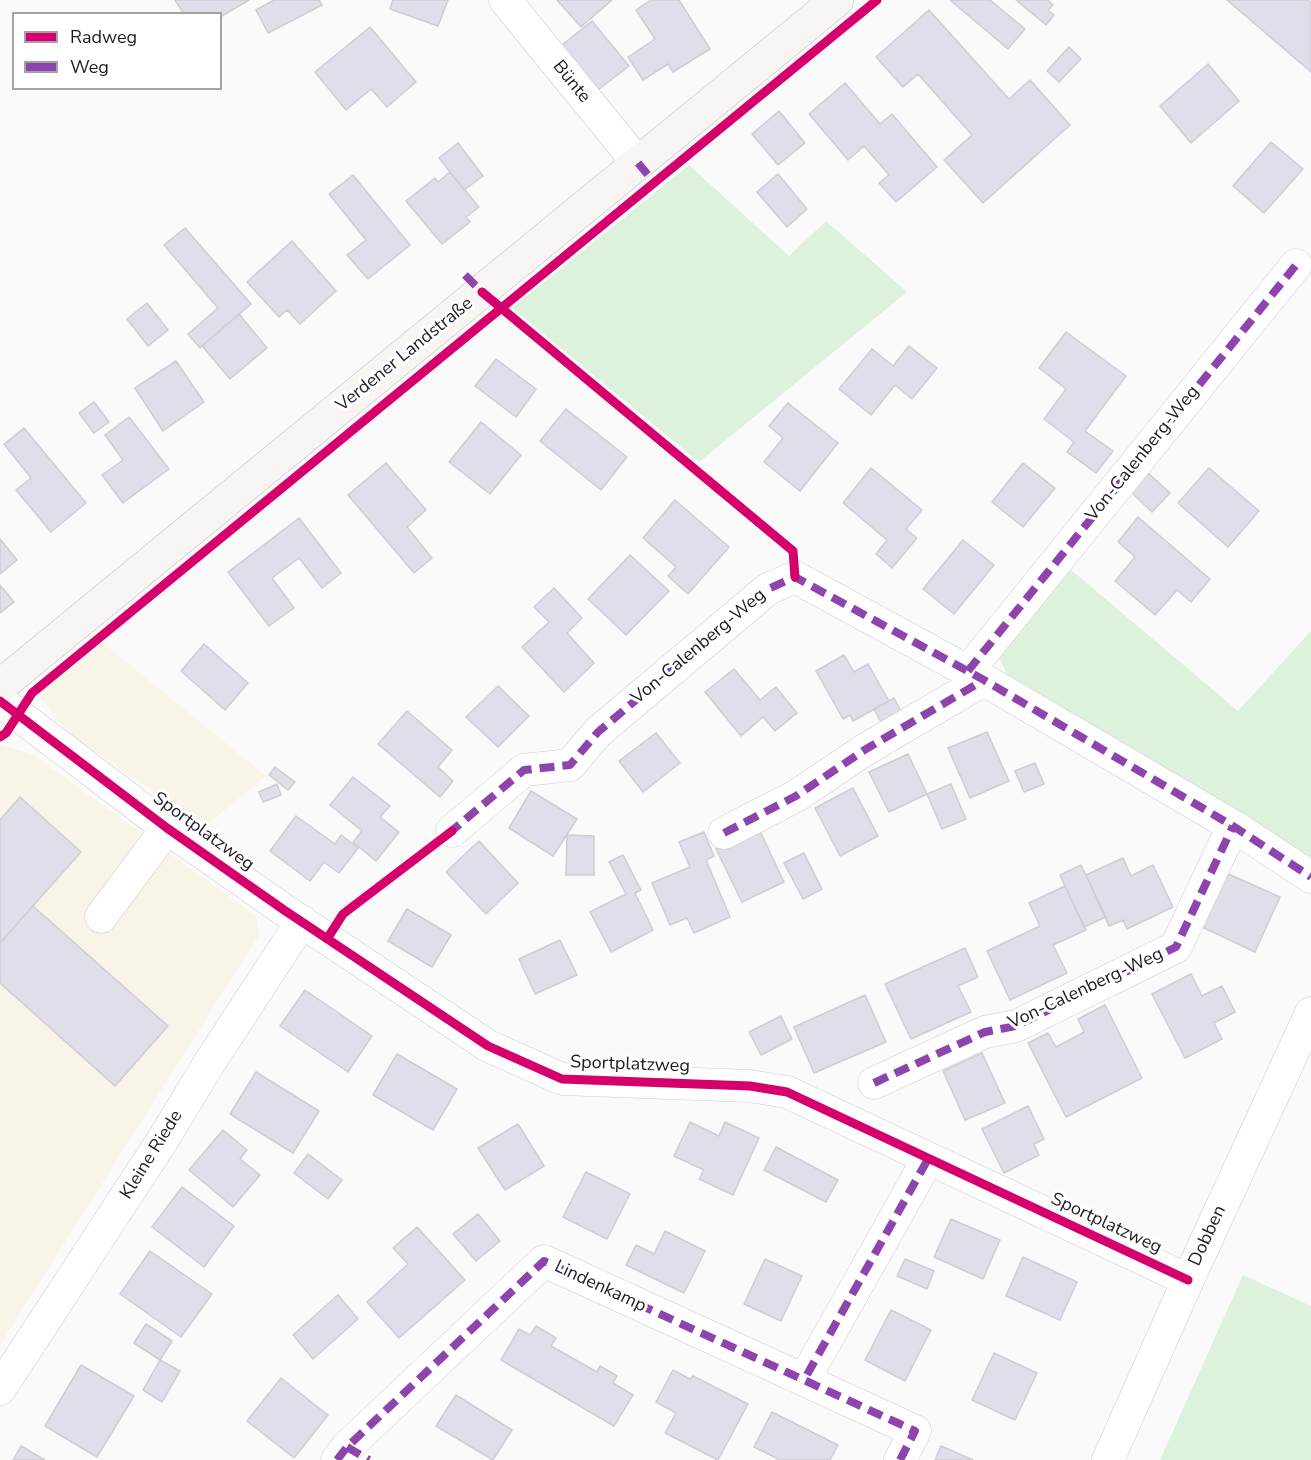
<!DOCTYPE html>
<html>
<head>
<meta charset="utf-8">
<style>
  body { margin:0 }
  #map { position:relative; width:1311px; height:1460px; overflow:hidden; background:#fafafa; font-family:"Nunito Sans",sans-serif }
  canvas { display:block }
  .legend { position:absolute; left:12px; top:12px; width:210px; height:78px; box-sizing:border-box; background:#fff; border:2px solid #a5a3a8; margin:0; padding:8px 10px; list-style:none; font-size:18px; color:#1d1a26 }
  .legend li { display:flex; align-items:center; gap:12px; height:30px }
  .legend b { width:30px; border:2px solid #a5a3a8 }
</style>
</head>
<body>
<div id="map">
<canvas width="1311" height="1460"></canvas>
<ul class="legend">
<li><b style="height:8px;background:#d6006c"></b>Radweg</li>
<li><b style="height:8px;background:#8e44ad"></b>Weg</li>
</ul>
</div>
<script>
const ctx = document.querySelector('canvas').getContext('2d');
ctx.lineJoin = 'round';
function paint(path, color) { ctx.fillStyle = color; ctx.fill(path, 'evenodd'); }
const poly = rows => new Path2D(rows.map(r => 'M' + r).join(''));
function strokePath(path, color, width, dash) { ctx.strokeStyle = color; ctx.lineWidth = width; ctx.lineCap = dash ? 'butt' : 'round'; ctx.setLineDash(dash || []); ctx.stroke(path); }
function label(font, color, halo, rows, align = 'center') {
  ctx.font = font + ' "Nunito Sans",sans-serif'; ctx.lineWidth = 6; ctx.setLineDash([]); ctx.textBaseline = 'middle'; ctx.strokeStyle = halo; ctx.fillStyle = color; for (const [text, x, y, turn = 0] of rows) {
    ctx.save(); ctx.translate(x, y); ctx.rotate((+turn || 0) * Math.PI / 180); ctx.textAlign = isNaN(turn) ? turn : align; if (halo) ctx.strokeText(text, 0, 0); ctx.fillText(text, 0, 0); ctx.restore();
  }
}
paint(poly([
  [103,643,266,776,204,827,65,730,38,694],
  [0,745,32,754,256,916,259,935,0,1345]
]), '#f9f4e8');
paint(poly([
  [689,165,789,256,826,221,907,292,699,462,512,308],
  [1070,569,1238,711,1311,631,1311,857,1007,674,999,658],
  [1243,1275,1311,1306,1311,1460,1160,1460]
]), '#dcf2dc');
const building = poly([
  [175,0,249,0,220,17,220,14,184,14,175,0],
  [274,0,319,0,322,5,268,33,256,10,274,0],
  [393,0,448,0,438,26,390,9,393,0],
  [557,0,612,0,581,27,557,0],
  [651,0,679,0,710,49,673,72,668,64,643,80,628,57,655,39,636,10,651,0],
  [950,0,990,0,1025,29,1008,49,950,0],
  [1016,0,1048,0,1053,5,1048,10,1054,15,1046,25,1016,0],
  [1227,0,1308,0,1311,3,1311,72,1227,0],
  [929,10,1009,99,1030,80,1070,125,983,203,944,160,972,135,918,74,903,87,876,57,929,10],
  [592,21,629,66,598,90,562,45,592,21],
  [370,27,416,82,387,107,371,89,346,110,315,72,370,27],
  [1069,47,1081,59,1059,82,1047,71,1069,47],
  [1208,64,1239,101,1191,143,1160,106,1208,64],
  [845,83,880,124,892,114,937,167,896,202,879,183,889,175,864,146,848,160,809,114,845,83],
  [779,111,805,143,778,165,752,134,779,111],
  [1271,142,1303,169,1264,213,1233,186,1271,142],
  [458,143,483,176,464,190,439,158,458,143],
  [450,172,479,207,466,217,470,222,442,244,406,201,435,178,438,182,450,172],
  [778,174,807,209,787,227,757,192,778,174],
  [353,175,410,245,368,279,347,255,366,240,329,194,353,175],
  [185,228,251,304,200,348,188,334,218,308,164,245,185,228],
  [292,241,336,291,300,324,287,310,279,317,247,282,292,241],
  [147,303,168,330,148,346,127,319,147,303],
  [239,314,267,348,230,379,202,346,239,314],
  [1066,332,1126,376,1085,431,1113,451,1096,473,1067,452,1074,442,1044,419,1066,389,1039,368,1066,332],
  [909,346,937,368,912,399,895,385,871,415,839,389,872,349,893,366,909,346],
  [496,359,536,389,516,417,475,386,496,359],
  [176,361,204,402,163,431,135,388,176,361],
  [94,402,109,422,94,433,79,413,94,402],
  [788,403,838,443,800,491,764,462,783,438,769,426,788,403],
  [566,409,627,457,601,490,540,441,566,409],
  [129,417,169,469,123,503,102,475,123,460,105,435,129,417],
  [481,422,521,455,490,494,449,462,481,422],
  [24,428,86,503,51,532,16,490,31,478,4,444,24,428],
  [386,463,426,510,407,527,432,558,414,573,348,495,386,463],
  [1023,463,1055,488,1023,527,992,502,1023,463],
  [871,468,922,510,906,529,917,538,892,568,876,554,887,540,843,503,871,468],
  [1209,468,1259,511,1228,547,1178,503,1209,468],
  [1148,473,1170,493,1152,512,1131,492,1148,473],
  [675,500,729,547,688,594,668,576,676,567,643,538,675,500],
  [1138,517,1210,579,1191,602,1177,590,1155,615,1115,581,1135,557,1118,542,1138,517],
  [299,518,341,573,322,588,299,558,272,578,294,608,269,626,228,572,299,518],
  [0,539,17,560,0,574,0,539],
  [963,540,994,565,954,614,923,589,963,540],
  [630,555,669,591,626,635,588,599,630,555],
  [0,585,14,602,0,613,0,585],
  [554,588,582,618,567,633,594,663,564,692,522,647,549,622,534,607,554,588],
  [204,644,248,683,225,710,181,671,204,644],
  [844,655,854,672,868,664,889,701,853,721,850,715,843,719,816,671,844,655],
  [734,669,760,700,776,687,797,713,775,731,763,717,741,736,705,692,734,669],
  [498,686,529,716,498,747,466,717,498,686],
  [894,698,903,715,883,726,874,709,894,698],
  [407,711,452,750,438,767,453,781,440,797,378,744,407,711],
  [987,732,1009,781,970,798,948,748,987,732],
  [656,733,680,763,643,792,619,761,656,733],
  [908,754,927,794,889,812,869,772,908,754],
  [1035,763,1044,784,1024,792,1015,771,1035,763],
  [275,767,295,782,288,790,269,775,275,767],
  [353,777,390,806,380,817,399,832,376,861,353,842,362,831,330,805,353,777],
  [277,784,281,795,263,802,259,792,277,784],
  [951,784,966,819,942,829,927,794,951,784],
  [853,788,878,836,840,856,815,808,853,788],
  [531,791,577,819,553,856,509,828,531,791],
  [20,797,81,852,0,943,0,820,20,797],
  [296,816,335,844,341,835,358,848,339,873,324,862,310,881,270,851,296,816],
  [759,829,784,882,742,902,716,849,759,829],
  [704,832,714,856,706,860,730,917,694,933,687,918,670,925,652,883,690,867,679,842,704,832],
  [567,835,594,836,594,875,566,875,567,835],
  [479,841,518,883,486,914,446,872,479,841],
  [804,853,822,889,803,899,784,863,804,853],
  [623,855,641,890,635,893,653,930,611,952,590,912,626,894,609,862,623,855],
  [1123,858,1131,876,1153,865,1173,907,1127,929,1123,920,1109,926,1086,875,1123,858],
  [1081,865,1106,917,1084,927,1060,875,1081,865],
  [1224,872,1280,897,1255,952,1200,926,1224,872],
  [1065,886,1086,930,1053,945,1067,973,1010,1000,987,951,1040,926,1029,903,1065,886],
  [33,906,168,1026,115,1086,0,983,0,943,33,906],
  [407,909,451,935,432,967,388,941,407,909],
  [560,940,577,975,535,994,519,959,560,940],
  [965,948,978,977,958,986,971,1012,911,1039,885,984,965,948],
  [1191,974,1202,996,1222,986,1235,1012,1214,1023,1222,1039,1185,1058,1152,994,1191,974],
  [305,990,372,1036,348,1072,280,1026,305,990],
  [865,995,886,1042,814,1073,794,1027,865,995],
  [1105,1005,1142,1078,1066,1117,1028,1043,1048,1033,1056,1047,1084,1032,1078,1019,1105,1005],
  [781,1016,792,1039,761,1055,749,1032,781,1016],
  [982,1053,1005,1103,965,1120,943,1071,982,1053],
  [397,1054,457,1089,433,1130,373,1095,397,1054],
  [256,1072,319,1111,293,1153,230,1114,256,1072],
  [1028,1106,1044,1139,1034,1144,1039,1155,1004,1173,982,1129,1028,1106],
  [690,1122,719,1136,725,1122,759,1138,733,1195,699,1179,704,1170,674,1156,690,1122],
  [518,1124,544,1166,505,1190,478,1148,518,1124],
  [223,1130,247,1150,240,1159,260,1175,233,1207,189,1170,223,1130],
  [776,1147,838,1180,826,1202,764,1170,776,1147],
  [308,1154,342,1180,328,1199,294,1173,308,1154],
  [586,1172,630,1194,607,1239,563,1217,586,1172],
  [182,1187,234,1226,204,1267,152,1227,182,1187],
  [478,1214,500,1241,476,1261,453,1234,478,1214],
  [951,1219,1000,1240,983,1279,934,1257,951,1219],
  [417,1227,465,1280,399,1338,367,1302,408,1264,393,1248,417,1227],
  [665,1231,705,1251,684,1293,626,1265,636,1245,654,1254,665,1231],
  [150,1251,212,1294,181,1337,120,1294,150,1251],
  [1023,1257,1077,1282,1060,1320,1006,1296,1023,1257],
  [765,1259,802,1276,781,1321,744,1304,765,1259],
  [905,1259,934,1271,927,1289,897,1276,905,1259],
  [338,1295,358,1319,313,1359,293,1335,338,1295],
  [891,1310,931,1330,905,1381,865,1360,891,1310],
  [146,1324,172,1341,160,1360,134,1343,146,1324],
  [536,1326,556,1338,551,1346,597,1372,600,1366,617,1376,613,1383,633,1395,614,1426,501,1360,519,1329,530,1335,536,1326],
  [994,1353,1037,1373,1015,1420,972,1400,994,1353],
  [160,1360,180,1371,162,1402,143,1390,160,1360],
  [81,1365,134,1396,97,1457,45,1426,81,1365],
  [673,1370,690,1379,693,1376,748,1404,718,1460,665,1433,676,1413,656,1402,673,1370],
  [281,1378,328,1415,294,1458,247,1421,281,1378],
  [456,1395,512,1430,493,1460,436,1426,456,1395],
  [772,1412,838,1445,830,1460,780,1460,754,1447,772,1412],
  [21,1446,45,1460,13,1460,21,1446],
  [941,1446,973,1460,935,1460,941,1446]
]);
paint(building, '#e0dee8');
strokePath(building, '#cecdd3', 1.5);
const minor = poly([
  [505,0,638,163],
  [968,671,1296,265],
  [0,701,167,828,284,910,488,1046,562,1079,750,1086,787,1092,1188,1280],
  [452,831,524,770,570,765,598,732,768,589,795,577,984,680,1233,826,1311,877],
  [724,833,796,796,866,749,984,680],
  [101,917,167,828],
  [874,1083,985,1032,1016,1026,1176,947,1233,826],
  [0,1389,162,1141,210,1062,302,921],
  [337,1460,347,1447,544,1261,804,1380],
  [900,1460,915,1431,804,1380,928,1159],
  [1108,1460,1188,1280,1311,1013]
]);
const major = poly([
  [0,686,837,0]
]);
strokePath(minor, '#cdccd2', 33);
strokePath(major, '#c7c0bf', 34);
strokePath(minor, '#fefefe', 32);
strokePath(major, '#f8f5f3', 33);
strokePath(poly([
  [638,163,654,182],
  [465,275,485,295],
  [968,671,1296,265],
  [724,833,796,796,866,749,984,680],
  [448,834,524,770,570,765,598,732,768,589,795,577,984,680,1233,826,1311,877],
  [874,1083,985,1032,1016,1026,1176,947,1233,826],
  [347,1447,369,1460],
  [337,1460,347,1447,544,1261,804,1380],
  [900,1460,915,1431,804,1380,928,1159]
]), '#8e44ad', 8, [15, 8]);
strokePath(poly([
  [482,292,793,551,795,577],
  [0,701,167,828,284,910,488,1046,562,1079,750,1086,787,1092,1188,1280],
  [0,737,6,733,32,693,877,0],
  [327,939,343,914,452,831]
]), '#d6006c', 9);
label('18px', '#1d1a26', '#fff', [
  ["Bünte",571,82,51],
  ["Verdener Landstraße",405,355,-39],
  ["Von-Calenberg-Weg",1143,454,-51],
  ["Von-Calenberg-Weg",699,647,-40],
  ["Sportplatzweg",203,832,36],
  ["Von-Calenberg-Weg",1086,989,-25],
  ["Sportplatzweg",630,1065,2],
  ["Kleine Riede",152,1155,-58],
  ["Sportplatzweg",1106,1224,25],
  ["Dobben",1208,1236,-65],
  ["Lindenkamp",600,1287,25]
]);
</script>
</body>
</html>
